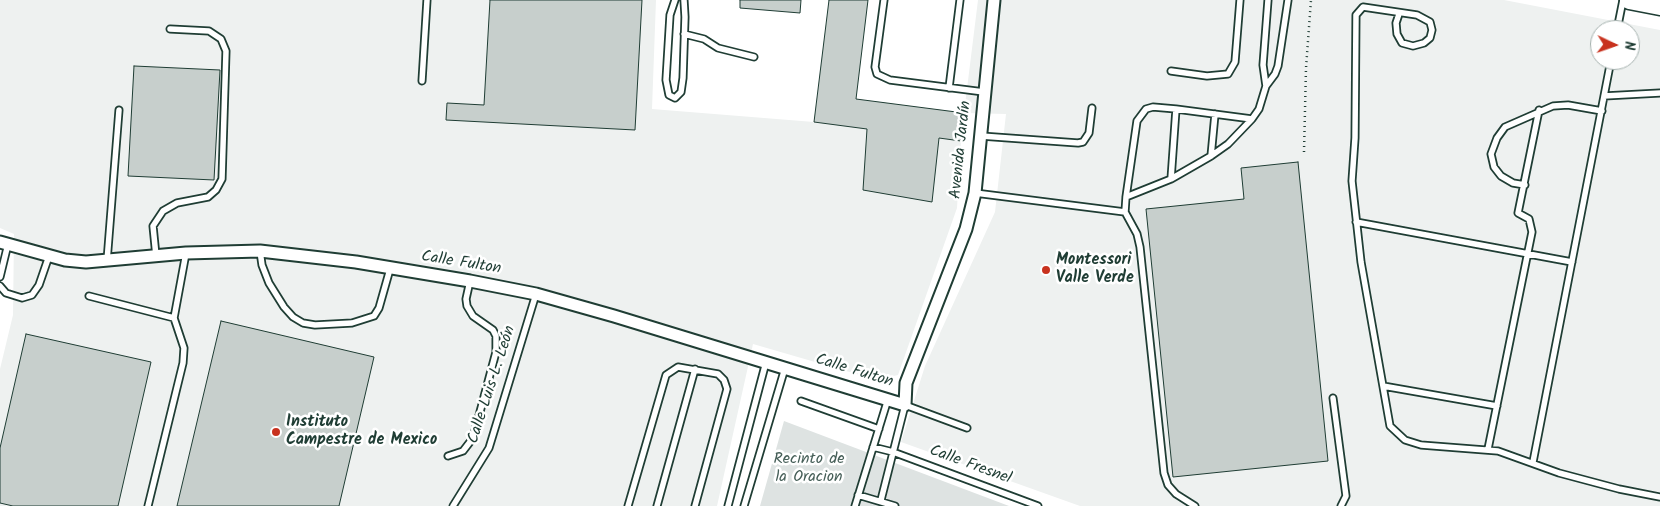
<!DOCTYPE html>
<html>
<head>
<meta charset="utf-8">
<style>
  body { margin:0 }
  #map { position:relative; width:1660px; height:506px; overflow:hidden; background:#fff; font-family:Kalam,sans-serif }
  canvas { display:block }
  .north { position:absolute; left:1590px; top:20px; width:50px; height:50px; box-sizing:border-box; background:#fff; border:1px solid #a5b1ae; border-radius:50%; rotate:93deg; font-size:14px; font-weight:700; line-height:20px; text-align:center; color:#1f3d34 }
  .north::after { content:''; display:block; margin:auto; width:18px; height:22px; background:#c8321e; clip-path:polygon(50% 0,100% 100%,50% 72%,0 100%) }
</style>
</head>
<body>
<div id="map">
<canvas width="1660" height="506"></canvas>
<div class="north">N</div>
</div>
<script>
const ctx = document.querySelector('canvas').getContext('2d');
ctx.lineJoin = 'round';
function paint(path, color) { ctx.fillStyle = color; ctx.fill(path, 'evenodd'); }
const poly = rows => new Path2D(rows.map(r => 'M' + r).join(''));
function strokePath(path, color, width, dash) { ctx.strokeStyle = color; ctx.lineWidth = width; ctx.lineCap = dash ? 'butt' : 'round'; ctx.setLineDash(dash || []); ctx.stroke(path); }
function label(font, color, halo, rows, align = 'center') {
  ctx.font = font + ' Kalam,sans-serif'; ctx.lineWidth = 5; ctx.setLineDash([]); ctx.textBaseline = 'middle'; ctx.strokeStyle = halo; ctx.fillStyle = color; for (const [text, x, y, turn = 0] of rows) {
    ctx.save(); ctx.translate(x, y); ctx.rotate((+turn || 0) * Math.PI / 180); ctx.textAlign = isNaN(turn) ? turn : align; if (halo) ctx.strokeText(text, 0, 0); ctx.fillText(text, 0, 0); ctx.restore();
  }
}
paint(poly([
  [0,0,656,0,652,109,814,122,961,141,957,208,898,375,877,380,753,344,717,506,0,506,0,369,13,315,14,234,0,228],
  [978,0,1504,0,1660,30,1660,506,1080,506,901,442,925,366,995,212,1006,114,964,113],
  [1600,30,1630,30,1630,60,1600,60]
]), '#eef1f0');
paint(poly([
  [784,421,1009,506,760,506]
]), '#dee3e2');
const building = poly([
  [490,0,642,0,635,130,446,120,447,103,484,105,490,0],
  [740,0,801,0,800,13,740,8,740,0],
  [829,0,868,0,856,99,964,113,961,141,939,138,932,202,863,190,867,129,814,122,829,0],
  [134,66,220,70,214,180,128,176,134,66],
  [1298,162,1328,461,1173,477,1146,209,1244,199,1241,168,1298,162],
  [221,321,374,357,339,506,177,506,221,321],
  [26,334,151,362,118,506,13,506,0,503,0,448,26,334]
]);
paint(building, '#c7cfcc');
strokePath(building, '#1f3d34', 1);
const service = poly([
  [675,0,670,15,666,80,669,95,675,98,681,92,683,78,685,17,684,0],
  [884,0,875,67,877,74,890,80,984,92],
  [1399,14,1396,23,1397,34,1402,43,1413,46,1424,43,1430,38,1432,30,1430,22,1417,15,1363,7,1356,15,1355,138,1352,181,1361,262,1390,426,1405,440,1421,445,1498,451,1559,473,1619,489,1660,497],
  [1617,30,1623,0],
  [684,34,704,39,718,48,754,57],
  [1171,71,1207,76,1228,74,1235,62,1240,0],
  [422,81,427,0],
  [1266,86,1263,65,1268,0],
  [949,88,960,0],
  [1604,96,1660,93],
  [981,136,1078,143,1083,142,1089,133,1092,108],
  [1211,156,1215,114],
  [1171,179,1176,109],
  [1525,185,1513,183,1501,176,1494,167,1491,154,1497,138,1505,127,1553,106,1568,105,1602,111],
  [975,193,1125,212],
  [1126,197,1137,121,1146,109,1153,107,1176,109,1252,119],
  [1356,222,1572,262],
  [260,251,262,265,269,283,284,307,293,317,303,323,315,325,352,323,374,316,379,308,390,269],
  [156,256,153,226,163,211,177,203,208,197,216,190,222,179,226,51,221,39,209,31,170,29],
  [107,261,119,110],
  [0,277,8,244],
  [0,286,6,293,22,298,32,295,39,285,49,256],
  [89,296,174,318],
  [1383,386,1497,406],
  [1333,398,1346,496,1341,506],
  [801,401,879,429],
  [873,447,893,452,1038,506],
  [1488,449,1532,232,1529,219,1518,213,1539,110],
  [448,456,463,451,473,438,496,352,496,336,493,330,473,316,467,306,466,299,470,281],
  [1533,462,1611,60],
  [858,495,895,506],
  [881,500,905,405,967,428],
  [148,506,183,363,184,348,174,318,186,253],
  [453,506,489,448,536,294],
  [628,506,666,375,678,367,718,374,724,380,727,389,695,506],
  [657,506,695,369],
  [728,506,766,362],
  [744,506,785,368],
  [855,506,888,399],
  [1195,506,1176,494,1168,485,1164,473,1140,247,1137,234,1125,212,1126,197,1171,179,1211,156,1228,144,1252,119,1259,109,1266,86,1275,74,1278,66,1288,0]
]);
const minor = poly([
  [0,242,65,260,86,262,186,253,260,251,356,262,470,281,536,294,614,316,905,405,906,383,966,229,975,193,994,0]
]);
const primary = poly([
  [1629,0,1660,6]
]);
strokePath(service, '#1f3d34', 9);
strokePath(minor, '#1f3d34', 15);
strokePath(primary, '#1f3d34', 21);
strokePath(poly([
  [1304,152,1306,68,1311,0]
]), '#1f3d34', 2.5, [1, 4]);
strokePath(service, '#fff', 5.5);
strokePath(minor, '#fff', 11);
strokePath(primary, '#fff', 18);
for (const [x, y, r, color] of [
  [1046,270,5,"#c8321e"],
  [276,432,5,"#c8321e"]
]) { const dot = new Path2D(); dot.arc(x, y, r, 0, 2 * Math.PI); ctx.fillStyle = color; ctx.fill(dot); strokePath(dot, '#fff', 2); }
label('16px', '#1f3d34', '#fff', [
  ["Avenida Jardín",962,150,-84],
  ["Calle Fulton",461,264,9],
  ["Calle Fulton",854,372,17],
  ["Calle Luis L. León",493,385,-72],
  ["Calle Fresnel",970,466,20]
]);
label('bold 16px', '#1f3d34', '#fff', [
  ["Montessori",1056,261],
  ["Valle Verde",1056,279],
  ["Instituto",286,423],
  ["Campestre de Mexico",286,441]
], 'left');
label('16px', '#455e57', '#fff', [
  ["Recinto de",809,460],
  ["la Oracion",809,478]
]);
</script>
</body>
</html>
